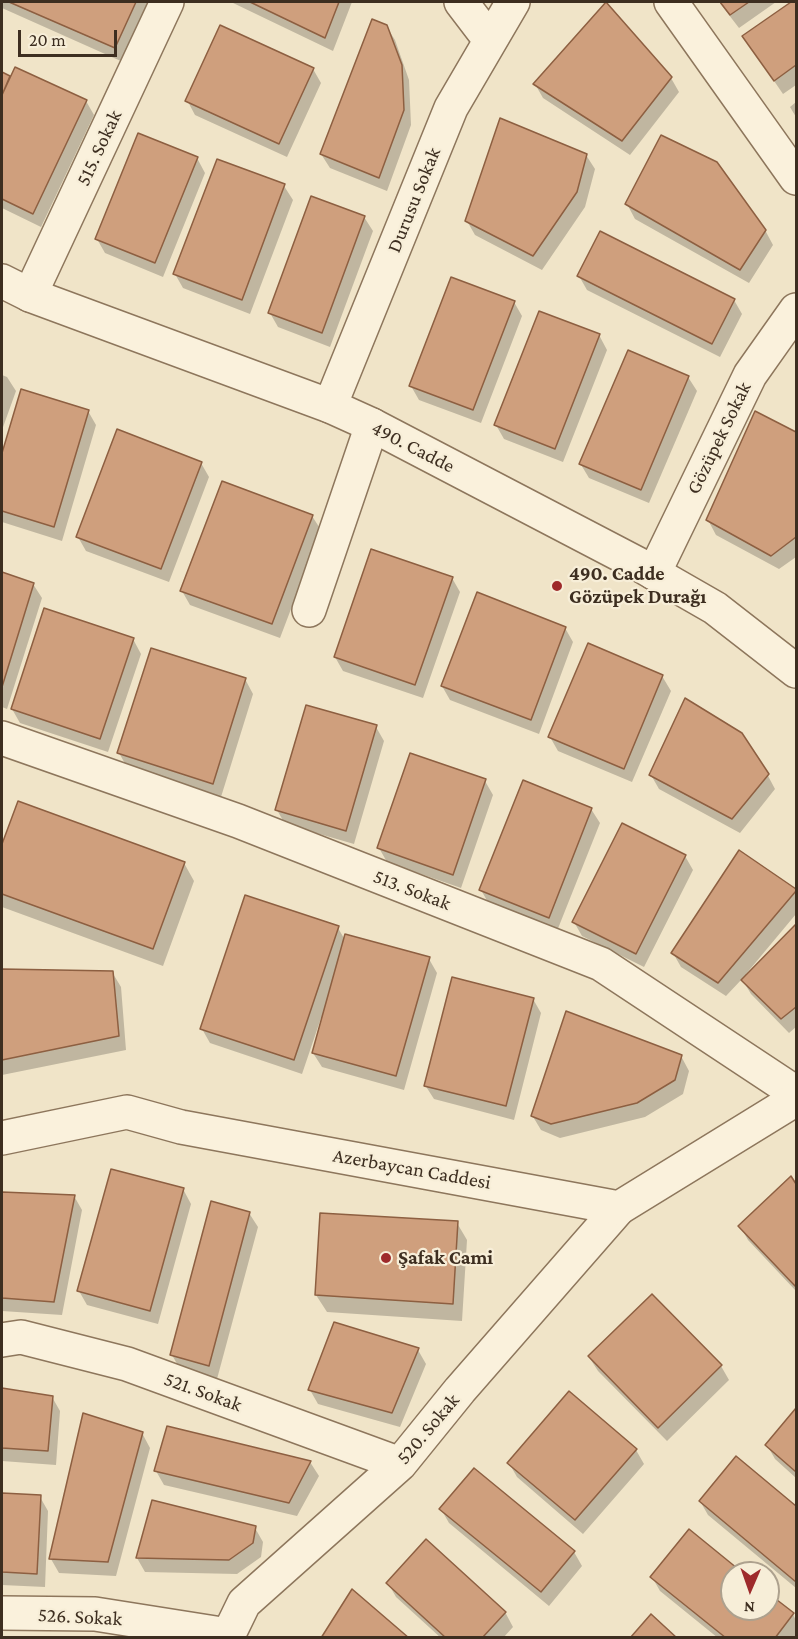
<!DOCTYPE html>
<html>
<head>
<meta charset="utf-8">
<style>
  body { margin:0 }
  #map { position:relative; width:798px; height:1639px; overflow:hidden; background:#f0e4c8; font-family:"Crimson Pro",serif }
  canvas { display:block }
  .frame { position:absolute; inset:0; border:3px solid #3d2e20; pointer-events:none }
  .north { position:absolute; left:720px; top:1561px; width:60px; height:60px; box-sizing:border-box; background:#f7eed8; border:2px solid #ada18e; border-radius:50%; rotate:182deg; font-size:16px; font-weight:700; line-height:24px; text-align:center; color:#3d2e20 }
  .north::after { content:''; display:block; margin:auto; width:21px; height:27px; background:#9e2a2b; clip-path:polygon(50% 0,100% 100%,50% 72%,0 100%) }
  .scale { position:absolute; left:18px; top:30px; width:99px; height:27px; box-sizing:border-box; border:3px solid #3d2e20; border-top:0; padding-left:8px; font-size:18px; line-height:21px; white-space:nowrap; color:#3d2e20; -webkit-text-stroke:4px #f7eed8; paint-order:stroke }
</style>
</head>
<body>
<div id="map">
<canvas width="798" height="1639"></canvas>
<div class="frame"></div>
<div class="north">N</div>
<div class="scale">20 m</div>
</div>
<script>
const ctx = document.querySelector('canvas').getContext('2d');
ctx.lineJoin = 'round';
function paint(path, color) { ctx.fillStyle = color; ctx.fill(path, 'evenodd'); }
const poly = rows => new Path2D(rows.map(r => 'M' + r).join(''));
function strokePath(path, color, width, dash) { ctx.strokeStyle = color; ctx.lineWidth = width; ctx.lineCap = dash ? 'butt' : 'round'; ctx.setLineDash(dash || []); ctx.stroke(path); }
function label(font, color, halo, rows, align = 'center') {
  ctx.font = font + ' "Crimson Pro",serif'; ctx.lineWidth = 4.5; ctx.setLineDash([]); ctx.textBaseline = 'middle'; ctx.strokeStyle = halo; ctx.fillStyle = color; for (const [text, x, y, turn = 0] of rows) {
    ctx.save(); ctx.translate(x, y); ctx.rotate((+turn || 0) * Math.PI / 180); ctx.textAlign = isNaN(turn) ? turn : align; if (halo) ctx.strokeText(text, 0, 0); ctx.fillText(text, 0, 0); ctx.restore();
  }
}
paint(poly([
  [2,2,150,2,123,62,2,8],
  [231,2,352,2,333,51],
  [719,2,776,2,739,28],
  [794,2,796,2,796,85,783,94,744,37],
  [386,26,395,40,409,80,411,125,387,191,330,168,321,154],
  [313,69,321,83,287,157,195,115,187,100],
  [2,73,11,78,86,101,94,115,41,227,2,208],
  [671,78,679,92,630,155,543,98,535,84],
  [796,102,796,117,790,107],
  [586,155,595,169,585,207,542,270,475,235,467,221],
  [197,158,205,173,163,277,105,253,97,239],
  [284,186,293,200,250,314,183,288,175,274],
  [627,204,765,230,773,245,749,283,635,219],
  [364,217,373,231,330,347,278,327,270,313],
  [579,276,734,300,742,314,720,357,587,290],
  [514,302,522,316,481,423,419,400,411,386],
  [599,335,607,350,563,462,504,439,496,425],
  [2,375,7,377,16,391,2,430],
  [688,377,697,391,649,503,589,478,580,463],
  [22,391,88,411,96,425,62,541,2,522,2,458],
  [756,413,796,434,796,557,779,569,716,535,708,520],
  [201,463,209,477,169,582,86,551,78,537],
  [312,516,321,530,280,638,190,605,182,591],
  [2,574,33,584,42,598,7,709,2,707],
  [452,578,460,592,423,698,343,671,335,657],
  [565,628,573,642,539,734,450,700,442,686],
  [133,639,141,654,108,752,20,723,12,709],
  [589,645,662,676,671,691,632,782,558,751,550,737],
  [245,679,253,694,221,797,127,767,119,753],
  [376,727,384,741,354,844,285,824,277,810],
  [767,774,775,789,740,833,659,789,651,775],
  [485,781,493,795,461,888,387,862,379,848],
  [18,803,184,863,194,881,163,966,2,907,2,849],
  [591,809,600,823,557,931,489,904,481,890],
  [739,852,796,891,796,914,746,974,747,976,796,926,796,1027,789,1033,751,994,742,979,726,996,681,967,673,953],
  [685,856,693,870,644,967,582,936,574,922],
  [338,928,345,940,429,959,437,973,404,1090,322,1067,313,1053,323,1018,321,1018,302,1074,210,1043,202,1029],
  [2,971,112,972,121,987,126,1050,2,1075],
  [533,999,541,1013,514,1120,434,1099,425,1085],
  [681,1056,689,1071,683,1094,645,1117,560,1138,541,1130,532,1115],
  [791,1178,796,1186,796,1291,748,1240,740,1226],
  [183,1189,191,1204,158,1324,87,1305,79,1291],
  [2,1194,74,1196,82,1210,62,1315,2,1311],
  [249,1213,258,1227,217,1379,180,1369,172,1355],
  [457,1223,467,1240,462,1321,327,1312,316,1295],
  [418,1350,426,1364,400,1427,318,1404,310,1390],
  [589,1357,721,1366,729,1380,667,1441,598,1371],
  [2,1390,52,1397,60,1411,56,1465,2,1461],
  [796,1411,796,1478,775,1459,767,1445],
  [168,1428,310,1462,319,1476,297,1516,164,1485,156,1471],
  [142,1433,150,1448,116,1576,59,1573,51,1559],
  [636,1450,644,1464,583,1534,517,1477,509,1463],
  [736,1458,796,1508,796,1588,708,1515,700,1501],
  [2,1495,40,1497,48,1511,45,1587,2,1585],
  [441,1509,574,1552,582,1566,549,1606,449,1523],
  [255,1528,263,1542,261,1557,237,1574,145,1572,137,1558],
  [689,1531,741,1573,732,1573,732,1609,768,1609,768,1595,793,1614,796,1621,796,1634,794,1638,718,1638,660,1591,652,1577],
  [388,1583,505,1612,513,1627,503,1638,441,1638,396,1597]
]), '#0003');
const building = poly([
  [9,2,136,2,115,48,9,2],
  [250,2,339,2,325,38,250,2],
  [606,2,672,77,622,141,533,84,606,2],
  [720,2,749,2,730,15,720,2],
  [791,2,796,2,796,65,774,81,742,36,791,2],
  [372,19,387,25,402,65,404,110,379,178,320,154,372,19],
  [220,25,314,68,279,144,185,101,220,25],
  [15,67,87,100,33,214,2,199,2,95,15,67],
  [2,72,10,76,2,95,2,72],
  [500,118,587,154,577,192,533,256,465,221,500,118],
  [138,133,198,157,155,263,95,239,138,133],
  [661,135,717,162,766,230,740,270,625,204,661,135],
  [217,159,285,184,242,300,173,274,217,159],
  [311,196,365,216,322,333,268,313,311,196],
  [600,231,735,299,712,344,577,276,600,231],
  [451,277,515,301,473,410,409,386,451,277],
  [539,311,600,334,555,449,494,425,539,311],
  [628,350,689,376,641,490,579,464,628,350],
  [21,389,89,410,54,527,2,511,2,453,21,389],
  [755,411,796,432,796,537,771,556,706,520,755,411],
  [117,429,202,462,161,569,76,537,117,429],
  [222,481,313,515,272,624,180,591,222,481],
  [371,549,453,577,415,685,334,657,371,549],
  [2,572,34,583,2,687,2,572],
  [477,592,566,627,531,720,441,686,477,592],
  [44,608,134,638,100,739,11,709,44,608],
  [588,643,663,675,624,769,548,737,588,643],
  [151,648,246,678,213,784,117,753,151,648],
  [685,698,742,733,769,774,732,819,649,775,685,698],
  [306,705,377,725,346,831,275,810,306,705],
  [410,753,486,779,453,875,377,848,410,753],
  [523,780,592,808,549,918,479,890,523,780],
  [18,801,185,862,153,949,2,894,2,844,18,801],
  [622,823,686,855,636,954,572,922,622,823],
  [739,850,796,889,796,891,718,983,671,953,739,850],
  [245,895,339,926,294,1060,200,1029,245,895],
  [796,924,796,1007,781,1019,741,980,796,924],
  [345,934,430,957,396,1076,312,1053,345,934],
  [2,969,113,971,119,1036,2,1060,2,969],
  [452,977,534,998,506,1106,424,1086,452,977],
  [566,1011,682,1055,675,1080,637,1103,551,1124,531,1116,566,1011],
  [111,1169,184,1188,150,1311,77,1291,111,1169],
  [791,1176,796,1184,796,1287,738,1226,791,1176],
  [2,1192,75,1195,54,1302,2,1298,2,1192],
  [211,1201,250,1212,209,1366,170,1355,211,1201],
  [320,1213,458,1221,453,1304,315,1295,320,1213],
  [652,1294,722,1365,658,1428,588,1356,652,1294],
  [334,1322,419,1348,392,1413,308,1390,334,1322],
  [2,1388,53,1396,48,1451,2,1448,2,1388],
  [569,1391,637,1449,575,1520,507,1463,569,1391],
  [796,1408,796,1472,765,1445,796,1408],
  [83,1413,143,1432,108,1562,49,1559,83,1413],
  [167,1426,311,1461,289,1503,154,1471,167,1426],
  [736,1456,796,1506,796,1582,699,1501,736,1456],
  [474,1468,575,1551,541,1592,439,1509,474,1468],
  [2,1493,41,1495,37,1574,2,1572,2,1493],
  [152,1500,256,1526,253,1543,229,1560,136,1558,152,1500],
  [689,1529,743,1573,732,1573,732,1609,768,1609,768,1593,794,1613,775,1638,726,1638,650,1577,689,1529],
  [426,1539,506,1612,482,1638,446,1638,386,1583,426,1539],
  [352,1589,409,1638,321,1638,352,1589],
  [651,1614,677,1638,630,1638,651,1614]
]);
paint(building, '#cf9f7d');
strokePath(building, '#8d5f41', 1.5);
const minor = poly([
  [461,2,490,40],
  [671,2,796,178],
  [30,295,167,2],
  [330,406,451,108,513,2],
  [654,573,750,375,796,310],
  [309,610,372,425],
  [2,738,238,821,601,964,796,1093],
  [2,1340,21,1337,127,1364,400,1464],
  [2,1613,95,1614,228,1635],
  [227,1638,244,1603,400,1464,460,1390,619,1208]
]);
const tertiary = poly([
  [2,281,30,295,330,406,372,425,640,565,715,608,796,671],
  [2,1138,127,1112,181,1127,619,1208,796,1099]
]);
strokePath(minor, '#8d765c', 36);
strokePath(tertiary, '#8d765c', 36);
strokePath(minor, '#faf1dc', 33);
strokePath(tertiary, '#faf1dc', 33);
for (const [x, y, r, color] of [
  [557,586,6,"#9e2a2b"],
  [386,1258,6,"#9e2a2b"]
]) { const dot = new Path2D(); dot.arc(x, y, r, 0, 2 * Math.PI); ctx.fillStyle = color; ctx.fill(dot); strokePath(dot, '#f7eed8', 2); }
label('20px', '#3d2e20', '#f7eed8', [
  ["515. Sokak",99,148,-65],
  ["Durusu Sokak",414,200,-68],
  ["Gözüpek Sokak",719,438,-64],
  ["490. Cadde",413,447,27],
  ["513. Sokak",412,890,21],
  ["Azerbaycan Caddesi",412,1169,10],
  ["521. Sokak",203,1392,20],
  ["520. Sokak",428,1429,-50],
  ["526. Sokak",80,1617,3]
]);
label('bold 20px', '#3d2e20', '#f7eed8', [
  ["490. Cadde",569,574],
  ["Gözüpek Durağı",569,597],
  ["Şafak Cami",398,1258]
], 'left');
</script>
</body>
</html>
